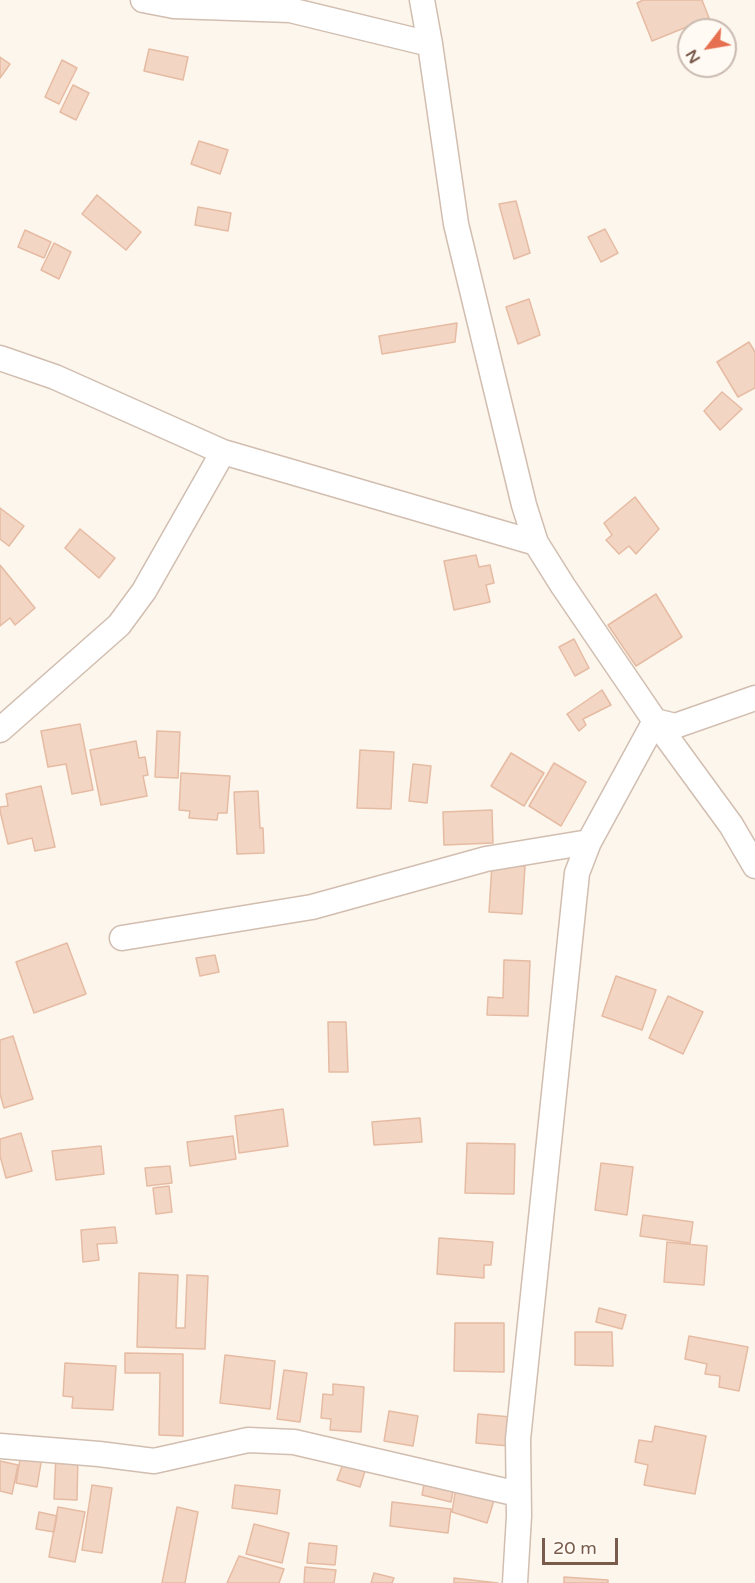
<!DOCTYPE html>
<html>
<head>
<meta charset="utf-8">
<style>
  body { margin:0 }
  #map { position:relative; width:755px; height:1583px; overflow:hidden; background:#fdf6ec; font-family:"Varela Round",sans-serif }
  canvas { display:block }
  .north { position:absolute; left:677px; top:18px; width:60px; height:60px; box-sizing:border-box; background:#fffaf3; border:2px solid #cabbb1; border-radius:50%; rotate:239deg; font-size:16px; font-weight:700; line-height:24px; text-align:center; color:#7a5c4d }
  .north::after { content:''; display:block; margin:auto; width:21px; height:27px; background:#e76f51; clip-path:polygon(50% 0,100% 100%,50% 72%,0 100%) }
  .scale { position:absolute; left:542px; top:1538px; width:76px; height:27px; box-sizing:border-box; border:3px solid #7a5c4d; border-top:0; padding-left:8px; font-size:18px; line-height:21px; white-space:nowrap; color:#7a5c4d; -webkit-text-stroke:4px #fffaf3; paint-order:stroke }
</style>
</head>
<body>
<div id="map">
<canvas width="755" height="1583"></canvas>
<div class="north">N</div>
<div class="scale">20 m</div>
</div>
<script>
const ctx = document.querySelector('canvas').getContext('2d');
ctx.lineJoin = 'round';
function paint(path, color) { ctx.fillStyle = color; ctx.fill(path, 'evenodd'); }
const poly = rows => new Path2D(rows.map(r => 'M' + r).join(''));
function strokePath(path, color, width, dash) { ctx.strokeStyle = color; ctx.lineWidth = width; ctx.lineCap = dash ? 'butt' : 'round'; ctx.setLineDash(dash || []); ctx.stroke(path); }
const building = poly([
  [643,0,702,0,709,18,652,41,637,3,643,0],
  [149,49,188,57,183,80,144,71,149,49],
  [0,57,10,64,0,78,0,57],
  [62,60,77,68,59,104,45,97,62,60],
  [73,85,89,93,76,120,60,112,73,85],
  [199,141,228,150,220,174,191,164,199,141],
  [97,195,141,232,126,250,82,214,97,195],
  [516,201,530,253,514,259,499,204,516,201],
  [198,207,231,213,228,231,195,225,198,207],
  [605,229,618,253,601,262,588,237,605,229],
  [25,230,51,242,44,258,18,247,25,230],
  [54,243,71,252,59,279,41,270,54,243],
  [529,299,540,335,518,344,506,307,529,299],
  [457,323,455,342,382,354,379,336,457,323],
  [749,342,755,352,755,388,738,397,717,362,749,342],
  [722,392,742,409,720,430,704,411,722,392],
  [635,497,659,529,636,554,629,546,619,554,606,540,612,535,604,523,635,497],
  [0,508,24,526,9,546,0,539,0,508],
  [80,529,115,558,99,578,65,548,80,529],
  [476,555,479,567,490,565,494,583,486,585,490,602,454,610,444,561,476,555],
  [0,565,35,608,15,625,10,618,0,626,0,565],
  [656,594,682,637,636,666,608,625,656,594],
  [574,639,589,668,575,676,559,647,574,639],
  [602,690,611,705,583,719,586,725,579,731,567,714,602,690],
  [80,724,93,790,72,794,66,764,48,767,41,731,80,724],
  [157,731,180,732,178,778,155,777,157,731],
  [136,741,139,758,145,757,148,775,143,776,147,796,101,805,90,750,136,741],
  [360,750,394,752,391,809,357,808,360,750],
  [511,753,544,773,524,806,491,786,511,753],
  [554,763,586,782,561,826,529,806,554,763],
  [413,764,431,766,427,803,409,801,413,764],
  [181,773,230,776,227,813,218,813,217,820,189,818,190,811,179,810,181,773],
  [41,786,55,847,35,851,32,838,8,844,0,811,0,807,8,806,6,794,41,786],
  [258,791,260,828,263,828,264,853,237,854,234,792,258,791],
  [492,810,493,843,444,845,443,812,492,810],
  [492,864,525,866,522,914,489,912,492,864],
  [67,943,86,994,34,1013,16,962,67,943],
  [215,955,219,972,200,976,196,958,215,955],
  [504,960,530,961,528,1016,487,1015,488,997,503,998,504,960],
  [616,976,656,990,642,1030,602,1016,616,976],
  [668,996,703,1012,683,1054,649,1038,668,996],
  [328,1022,346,1022,348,1072,329,1072,328,1022],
  [13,1036,33,1099,4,1108,0,1094,0,1040,13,1036],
  [283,1109,288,1146,239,1153,235,1116,283,1109],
  [420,1118,422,1142,374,1145,372,1122,420,1118],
  [21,1133,32,1171,6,1178,0,1156,0,1139,21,1133],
  [233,1136,236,1159,190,1166,187,1142,233,1136],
  [467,1143,515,1144,514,1194,465,1193,467,1143],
  [101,1146,104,1174,56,1180,52,1151,101,1146],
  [601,1163,633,1167,627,1215,595,1210,601,1163],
  [170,1166,172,1183,147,1186,145,1168,170,1166],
  [169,1186,172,1212,156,1214,153,1188,169,1186],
  [643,1215,693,1222,690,1243,640,1236,643,1215],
  [115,1227,117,1243,97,1244,99,1260,83,1262,81,1230,115,1227],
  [439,1238,493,1242,491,1265,484,1265,484,1278,437,1274,439,1238],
  [667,1242,707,1246,704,1285,664,1282,667,1242],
  [139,1273,178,1275,176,1328,185,1328,187,1275,208,1276,205,1349,137,1347,139,1273],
  [599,1308,626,1315,622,1329,596,1322,599,1308],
  [455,1323,504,1323,504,1372,454,1371,455,1323],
  [575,1332,612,1332,613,1366,575,1365,575,1332],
  [689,1336,748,1347,739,1391,719,1387,720,1376,705,1374,707,1364,685,1359,689,1336],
  [125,1353,183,1354,183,1436,159,1435,160,1373,125,1373,125,1353],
  [225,1355,275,1361,270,1409,220,1403,225,1355],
  [65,1363,116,1366,113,1410,72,1408,73,1397,63,1396,65,1363],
  [284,1370,307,1373,300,1422,277,1419,284,1370],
  [333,1384,364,1387,361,1432,330,1430,331,1419,321,1418,323,1394,333,1395,333,1384],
  [389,1411,418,1416,413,1446,384,1441,389,1411],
  [478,1414,511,1417,509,1446,476,1443,478,1414],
  [655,1426,706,1436,695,1494,644,1485,648,1465,635,1462,639,1440,652,1442,655,1426],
  [21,1454,42,1457,37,1487,16,1483,21,1454],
  [56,1454,78,1456,77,1500,54,1499,56,1454],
  [0,1461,18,1465,12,1494,0,1491,0,1461],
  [343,1464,365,1471,360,1487,337,1480,343,1464],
  [425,1479,454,1486,451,1502,422,1495,425,1479],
  [92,1485,112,1488,102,1553,82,1550,92,1485],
  [235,1485,280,1490,277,1514,232,1508,235,1485],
  [456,1487,495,1497,487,1523,452,1512,456,1487],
  [392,1502,451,1509,448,1533,390,1526,392,1502],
  [58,1507,85,1512,75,1562,49,1557,58,1507],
  [177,1507,198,1512,185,1583,162,1583,177,1507],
  [39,1512,57,1516,54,1532,36,1529,39,1512],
  [254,1524,289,1533,282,1563,246,1554,254,1524],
  [309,1543,337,1546,335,1565,307,1563,309,1543],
  [239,1556,284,1569,279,1583,227,1583,239,1556],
  [305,1567,336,1570,334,1583,304,1583,305,1567],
  [374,1573,394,1578,392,1583,371,1583,374,1573],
  [564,1577,608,1580,608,1583,564,1583,564,1577],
  [454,1578,498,1583,454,1583,454,1578]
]);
paint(building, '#f3d5c3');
strokePath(building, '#e6bba3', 1.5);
const minor = poly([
  [143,0,174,6,290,10,430,44],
  [422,0,430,44,456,224,524,505,536,543,563,586,655,721,731,825,755,866],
  [0,358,55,377,223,452,536,543],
  [0,730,119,625,144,591,223,452],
  [122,938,312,907,486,859,589,842],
  [0,1446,99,1454,154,1461,248,1440,294,1442,518,1494],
  [515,1583,519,1516,518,1439,577,873,589,842,655,721,675,726,755,698]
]);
strokePath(minor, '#d1beb0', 27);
strokePath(minor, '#fff', 24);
</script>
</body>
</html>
